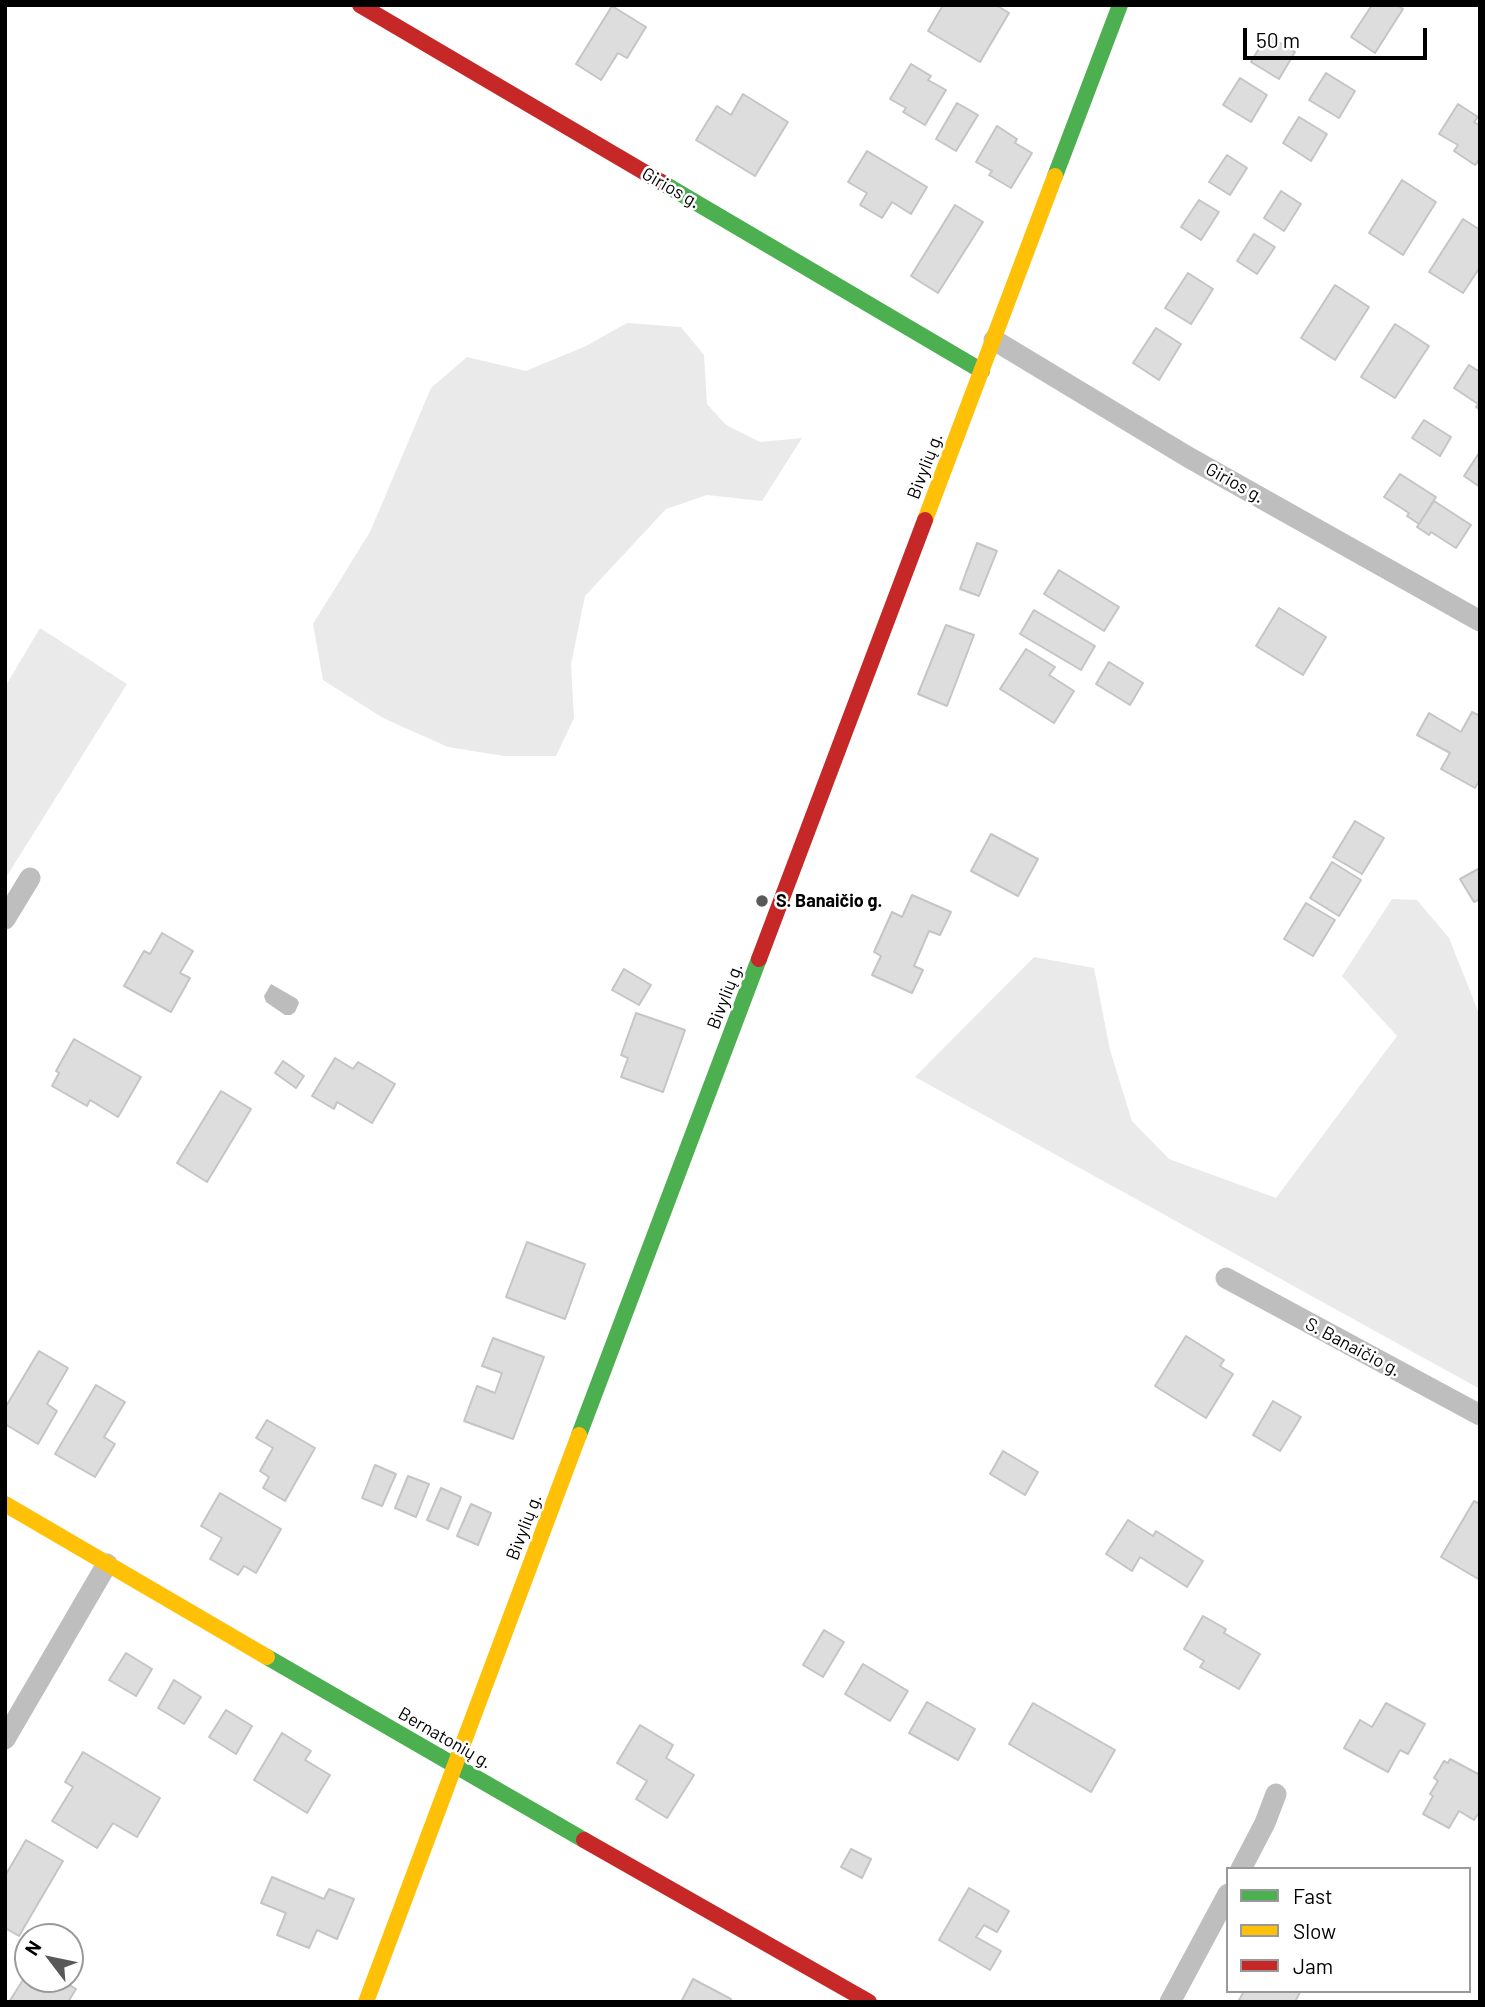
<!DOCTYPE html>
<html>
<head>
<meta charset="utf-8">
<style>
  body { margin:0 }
  #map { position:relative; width:1485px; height:2007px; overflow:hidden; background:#fff; font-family:Barlow,sans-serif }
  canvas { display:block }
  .frame { position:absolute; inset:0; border:7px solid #000; pointer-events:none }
  .legend { position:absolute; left:1226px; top:1867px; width:245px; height:126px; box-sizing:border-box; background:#fff; border:2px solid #999; margin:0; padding:9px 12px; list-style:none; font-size:21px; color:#000 }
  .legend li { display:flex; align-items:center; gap:14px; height:35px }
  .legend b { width:35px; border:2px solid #999 }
  .north { position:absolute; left:14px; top:1923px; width:70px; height:70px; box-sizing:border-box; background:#fff; border:2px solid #999; border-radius:50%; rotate:302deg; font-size:19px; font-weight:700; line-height:28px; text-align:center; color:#000 }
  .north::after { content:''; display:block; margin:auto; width:24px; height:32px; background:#595959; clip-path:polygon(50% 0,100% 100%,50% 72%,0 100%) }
  .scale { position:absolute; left:1243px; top:28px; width:184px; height:32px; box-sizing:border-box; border:4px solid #000; border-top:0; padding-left:9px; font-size:21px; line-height:24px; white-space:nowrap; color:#000; -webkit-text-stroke:5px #fff; paint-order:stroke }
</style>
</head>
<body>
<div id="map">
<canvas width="1485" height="2007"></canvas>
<div class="frame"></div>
<ul class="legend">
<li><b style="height:9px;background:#4caf50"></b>Fast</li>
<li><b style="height:9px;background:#ffc107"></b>Slow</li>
<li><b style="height:9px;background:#c62828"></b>Jam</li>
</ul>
<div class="north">N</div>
<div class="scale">50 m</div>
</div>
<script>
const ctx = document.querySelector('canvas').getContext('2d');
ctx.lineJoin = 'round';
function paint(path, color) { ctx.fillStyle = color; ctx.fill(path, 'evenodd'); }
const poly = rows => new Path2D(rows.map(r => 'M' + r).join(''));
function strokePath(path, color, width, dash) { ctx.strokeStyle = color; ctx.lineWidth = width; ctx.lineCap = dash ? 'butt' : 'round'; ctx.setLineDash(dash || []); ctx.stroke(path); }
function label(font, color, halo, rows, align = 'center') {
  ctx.font = font + ' Barlow,sans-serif'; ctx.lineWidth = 5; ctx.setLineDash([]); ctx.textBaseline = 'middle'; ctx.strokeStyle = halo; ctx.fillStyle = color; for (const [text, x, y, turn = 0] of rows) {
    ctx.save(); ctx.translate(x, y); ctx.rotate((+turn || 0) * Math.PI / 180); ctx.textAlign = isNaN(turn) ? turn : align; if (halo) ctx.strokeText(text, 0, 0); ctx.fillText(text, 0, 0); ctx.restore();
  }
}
paint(poly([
  [627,323,681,327,704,355,707,404,726,425,760,442,802,438,762,501,707,495,666,509,585,596,571,664,574,718,556,756,504,756,448,747,383,718,323,680,313,624,370,532,431,388,467,357,526,371,586,346],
  [40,628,127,684,5,879,5,687],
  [1392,899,1417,900,1449,938,1480,1016,1480,1389,915,1077,1034,957,1094,968,1110,1050,1132,1121,1169,1159,1276,1198,1397,1036,1342,976]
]), '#eaeaea');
paint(poly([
  [271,984,297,999,299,1003,295,1012,291,1015,285,1015,266,1002,264,996]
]), '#bcbcbc');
const building = poly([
  [943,5,996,5,1009,13,980,62,928,31,943,5],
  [1372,5,1397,5,1403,9,1375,53,1351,37,1372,5],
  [612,6,646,27,627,58,618,53,601,80,576,64,612,6],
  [1267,35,1295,52,1279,79,1251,62,1267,35],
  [911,64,931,76,928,80,946,90,925,125,903,112,906,108,890,99,911,64],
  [1326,73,1355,91,1339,118,1309,100,1326,73],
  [1240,78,1267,95,1251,122,1223,105,1240,78],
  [743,94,788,122,755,176,696,140,717,106,731,115,743,94],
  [957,103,978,115,956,151,936,139,957,103],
  [1458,104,1478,117,1474,122,1480,126,1480,159,1475,165,1454,151,1458,145,1439,134,1458,104],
  [1299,117,1327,134,1311,161,1283,143,1299,117],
  [997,126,1017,139,1015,143,1032,153,1011,188,989,175,992,171,976,162,997,126],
  [867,151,927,187,911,214,892,202,882,218,860,205,867,193,848,182,867,151],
  [1227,155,1247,168,1230,195,1209,182,1227,155],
  [1402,180,1436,202,1403,255,1369,233,1402,180],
  [1281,191,1301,204,1284,231,1264,218,1281,191],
  [1199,200,1219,212,1201,240,1181,227,1199,200],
  [955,205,983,222,938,293,911,276,955,205],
  [1463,219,1480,230,1480,267,1463,293,1429,272,1463,219],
  [1254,234,1275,247,1257,274,1237,261,1254,234],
  [1188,273,1213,289,1191,324,1165,308,1188,273],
  [1335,285,1369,307,1335,360,1301,338,1335,285],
  [1395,324,1429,346,1395,398,1361,377,1395,324],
  [1156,328,1181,344,1159,380,1133,363,1156,328],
  [1469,365,1480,372,1480,410,1476,407,1478,404,1454,388,1469,365],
  [1424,420,1451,437,1440,456,1412,438,1424,420],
  [1479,453,1480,453,1480,487,1464,476,1479,453],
  [1400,474,1436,497,1419,524,1407,516,1409,513,1384,497,1400,474],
  [1434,501,1471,525,1456,548,1431,532,1429,535,1417,527,1434,501],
  [977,543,997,551,979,596,960,589,977,543],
  [1059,570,1119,607,1104,631,1044,594,1059,570],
  [1279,608,1326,637,1303,675,1256,646,1279,608],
  [1034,610,1095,646,1081,670,1020,634,1034,610],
  [946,625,974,635,947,706,918,694,946,625],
  [1026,649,1055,667,1049,675,1074,691,1054,723,1000,689,1026,649],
  [1109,662,1143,683,1130,705,1096,684,1109,662],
  [1472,712,1480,716,1480,779,1475,788,1441,769,1450,753,1417,735,1429,713,1461,732,1472,712],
  [1355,821,1384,838,1362,874,1333,857,1355,821],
  [991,834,1038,859,1018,896,971,871,991,834],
  [1332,862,1361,880,1339,916,1310,898,1332,862],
  [1480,868,1480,899,1474,902,1460,879,1480,868],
  [912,895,951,912,940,935,929,931,914,966,923,970,912,993,872,975,881,956,874,952,892,912,902,917,912,895],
  [1306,903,1335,920,1313,956,1284,939,1306,903],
  [162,933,193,951,180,973,190,978,171,1012,124,986,144,951,150,954,162,933],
  [624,969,651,985,639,1005,612,990,624,969],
  [636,1013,685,1030,663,1092,621,1077,628,1058,621,1055,636,1013],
  [74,1039,141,1077,118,1117,90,1100,87,1106,52,1086,59,1073,56,1071,74,1039],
  [335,1058,353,1069,358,1062,395,1084,372,1123,337,1102,334,1109,312,1096,335,1058],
  [283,1061,304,1076,296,1088,275,1073,283,1061],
  [221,1091,251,1109,207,1182,177,1163,221,1091],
  [527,1242,585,1264,565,1319,506,1297,527,1242],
  [1186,1336,1224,1360,1220,1366,1233,1374,1206,1418,1155,1386,1186,1336],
  [493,1338,544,1357,513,1439,464,1421,477,1386,495,1393,502,1373,482,1366,493,1338],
  [39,1351,68,1368,47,1404,57,1411,38,1444,5,1424,5,1408,39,1351],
  [96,1385,125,1402,104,1437,115,1444,95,1477,55,1454,96,1385],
  [1273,1401,1301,1417,1280,1451,1253,1435,1273,1401],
  [267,1420,315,1448,285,1501,263,1488,269,1477,260,1471,273,1448,256,1438,267,1420],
  [1003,1451,1038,1472,1025,1495,990,1474,1003,1451],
  [375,1465,396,1474,382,1506,362,1498,375,1465],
  [408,1476,429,1484,416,1517,395,1508,408,1476],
  [441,1488,461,1497,448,1529,427,1520,441,1488],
  [220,1493,281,1529,256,1573,244,1566,238,1575,210,1559,222,1538,201,1526,220,1493],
  [1474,1501,1480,1504,1480,1580,1441,1557,1474,1501],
  [471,1504,491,1513,478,1545,457,1536,471,1504],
  [1128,1520,1153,1536,1156,1531,1203,1561,1187,1587,1140,1557,1132,1571,1106,1554,1128,1520],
  [1203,1616,1226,1629,1224,1633,1260,1654,1239,1689,1200,1667,1204,1661,1184,1649,1203,1616],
  [824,1630,844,1642,823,1677,803,1665,824,1630],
  [126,1653,152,1669,136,1696,109,1680,126,1653],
  [863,1664,908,1691,890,1721,845,1694,863,1664],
  [174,1680,201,1697,184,1724,158,1708,174,1680],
  [927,1702,975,1729,958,1760,909,1733,927,1702],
  [1033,1703,1115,1750,1091,1792,1009,1744,1033,1703],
  [1386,1703,1425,1724,1408,1754,1400,1750,1388,1772,1344,1748,1360,1720,1372,1727,1386,1703],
  [226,1710,252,1726,236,1754,209,1737,226,1710],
  [640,1725,673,1745,666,1758,694,1775,667,1818,636,1799,647,1781,617,1763,640,1725],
  [282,1733,311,1751,305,1760,330,1775,307,1813,254,1780,282,1733],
  [83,1752,160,1798,137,1837,113,1823,97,1848,52,1821,73,1787,65,1782,83,1752],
  [1450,1759,1480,1775,1480,1811,1474,1820,1459,1811,1449,1828,1423,1814,1433,1796,1430,1794,1438,1781,1434,1778,1444,1761,1448,1763,1450,1759],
  [26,1840,63,1861,19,1936,5,1928,5,1876,26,1840],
  [851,1849,871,1859,862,1878,841,1867,851,1849],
  [272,1877,324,1899,329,1889,354,1899,337,1939,317,1930,309,1948,277,1935,286,1913,261,1903,272,1877],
  [969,1888,1009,1911,997,1932,984,1925,976,1937,1001,1951,990,1970,939,1940,969,1888],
  [28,1972,28,1979,60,1979,76,1989,68,2002,9,2002,28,1972],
  [693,1979,731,1999,730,2002,681,2002,693,1979],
  [1244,1991,1298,1991,1300,1992,1295,2002,1238,2002,1244,1991]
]);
paint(building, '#ddd');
strokePath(building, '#c5c5c5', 2);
strokePath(poly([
  [994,340,1188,457,1480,621],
  [5,919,30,878],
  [1226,1278,1480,1415],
  [5,1739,107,1564],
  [1241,1869,1265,1823,1276,1794],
  [1170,2002,1228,1894]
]), '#bebebe', 21);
strokePath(poly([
  [1055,176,1120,5],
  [661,182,982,371],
  [579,1435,759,959],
  [267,1657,584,1840]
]), '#4caf50', 16);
strokePath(poly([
  [925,520,1055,176],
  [5,1504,267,1657],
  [366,2002,579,1435]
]), '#ffc107', 16);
strokePath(poly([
  [360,5,661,182],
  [759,959,925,520],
  [584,1840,869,2002]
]), '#c62828', 16);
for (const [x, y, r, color] of [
  [762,901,7,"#595959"]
]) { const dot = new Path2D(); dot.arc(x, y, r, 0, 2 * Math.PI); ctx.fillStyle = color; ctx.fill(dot); strokePath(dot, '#fff', 2.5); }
label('18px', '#000', '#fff', [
  ["Girios g.",671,188,30],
  ["Bivylių g.",925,466,-69],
  ["Girios g.",1235,483,29],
  ["Bivylių g.",725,996,-69],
  ["S. Banaičio g.",1353,1347,28],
  ["Bivylių g.",524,1527,-69],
  ["Bernatonių g.",445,1738,30]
]);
label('bold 18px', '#000', '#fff', [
  ["S. Banaičio g.",776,901]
], 'left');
</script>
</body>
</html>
